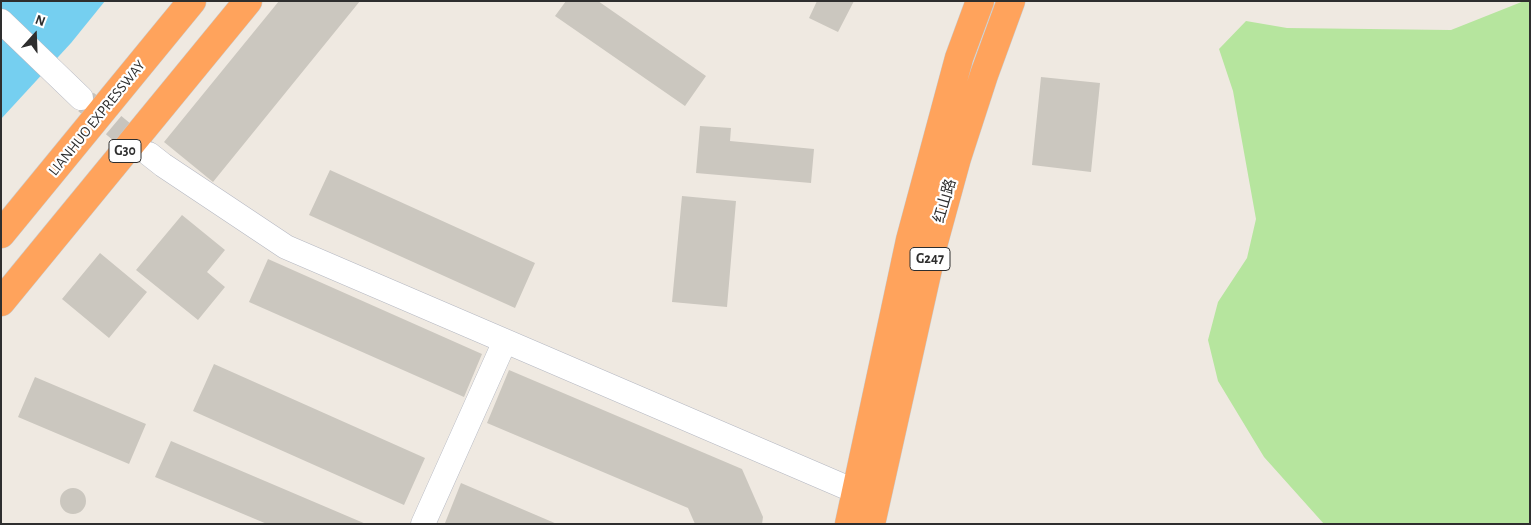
<!DOCTYPE html>
<html>
<head>
<meta charset="utf-8">
<style>
  body { margin:0 }
  #map { position:relative; width:1531px; height:525px; overflow:hidden; background:#efe9e1; font-family:"Alegreya Sans",sans-serif }
  canvas { display:block }
  .frame { position:absolute; inset:0; border:2px solid #2e2e2e; pointer-events:none }
  .north { position:absolute; left:10px; top:10px; width:50px; height:50px; -webkit-text-stroke:4px #fff; paint-order:stroke; rotate:20deg; font-size:14px; font-weight:700; line-height:20px; text-align:center; color:#2e2e2e }
  .north::after { content:''; display:block; margin:auto; width:18px; height:22px; background:#2e2e2e; clip-path:polygon(50% 0,100% 100%,50% 72%,0 100%) }
</style>
</head>
<body>
<div id="map">
<canvas width="1531" height="525"></canvas>
<div class="frame"></div>
<div class="north">N</div>
</div>
<script>
const ctx = document.querySelector('canvas').getContext('2d');
ctx.lineJoin = 'round';
function paint(path, color) { ctx.fillStyle = color; ctx.fill(path, 'evenodd'); }
const poly = rows => new Path2D(rows.map(r => 'M' + r).join(''));
function strokePath(path, color, width, dash) { ctx.strokeStyle = color; ctx.lineWidth = width; ctx.lineCap = dash ? 'butt' : 'round'; ctx.setLineDash(dash || []); ctx.stroke(path); }
function label(font, color, halo, rows, align = 'center') {
  ctx.font = font + ' "Alegreya Sans","Noto Sans SC",sans-serif'; ctx.lineWidth = 4.5; ctx.setLineDash([]); ctx.textBaseline = 'middle'; ctx.strokeStyle = halo; ctx.fillStyle = color; for (const [text, x, y, turn = 0] of rows) {
    ctx.save(); ctx.translate(x, y); ctx.rotate((+turn || 0) * Math.PI / 180); ctx.textAlign = isNaN(turn) ? turn : align; if (halo) ctx.strokeText(text, 0, 0); ctx.fillText(text, 0, 0); ctx.restore();
  }
}
paint(poly([
  [1524,1,1530,1,1530,524,1324,524,1264,457,1218,381,1208,340,1218,302,1247,258,1256,219,1233,91,1219,49,1246,21,1287,28,1451,30]
]), '#b6e59e');
paint(poly([
  [1,1,105,1,71,43,1,119]
]), '#75cff0');
paint(poly([
  [279,1,360,1,213,182,164,142],
  [566,1,598,1,706,76,685,106,555,16],
  [817,1,854,1,838,32,809,18],
  [1041,77,1100,83,1091,172,1032,165],
  [700,126,731,128,730,141,814,149,811,183,696,173],
  [330,170,535,263,515,308,309,215],
  [682,196,736,201,727,307,672,302],
  [182,215,225,250,207,272,225,287,198,320,136,270],
  [100,253,147,292,109,338,62,299],
  [268,259,482,354,464,397,249,302],
  [214,364,425,458,404,505,193,411],
  [509,370,742,469,763,517,762,524,695,524,688,508,487,423],
  [35,377,146,424,129,464,18,417],
  [171,441,366,524,267,524,155,477],
  [461,483,557,524,445,523],
  '60 501a13 13 0 1 1 26 0a13 13 0 1 1-26 0Z'
]), '#cbc7bf');
strokePath(poly([
  [86,102,147,153]
]), '#c8c4bd', 24, [24, 12]);
const street = poly([
  [1,21,81,98],
  [149,154,163,165,286,247,857,492],
  [423,524,505,341]
]);
const highway = poly([
  [1,234,192,1],
  [1,302,248,1],
  [849,524,910,240,959,58,980,1],
  [871,524,934,242,957,158,984,75,1011,1]
]);
strokePath(street, '#b4b7c1', 25);
strokePath(highway, '#c9c9c9', 29);
strokePath(street, '#fff', 24);
strokePath(highway, '#ffa35c', 28);
for (const [x, y, w] of [
  [125,151,32],
  [930,259,40]
]) { const box = new Path2D(); box.roundRect(x - w / 2, y - 11.5, w, 23, 4); ctx.fillStyle = '#fff'; ctx.fill(box); strokePath(box, '#2e2e2e', 1); }
label('bold 14px', '#2e2e2e', null, [
  ["G30",125,151],
  ["G247",930,259]
]);
label('15px', '#2e2e2e', '#fff', [
  ["LIANHUO EXPRESSWAY",97,118,-51],
  ["红山路",945,201,-74]
]);
</script>
</body>
</html>
